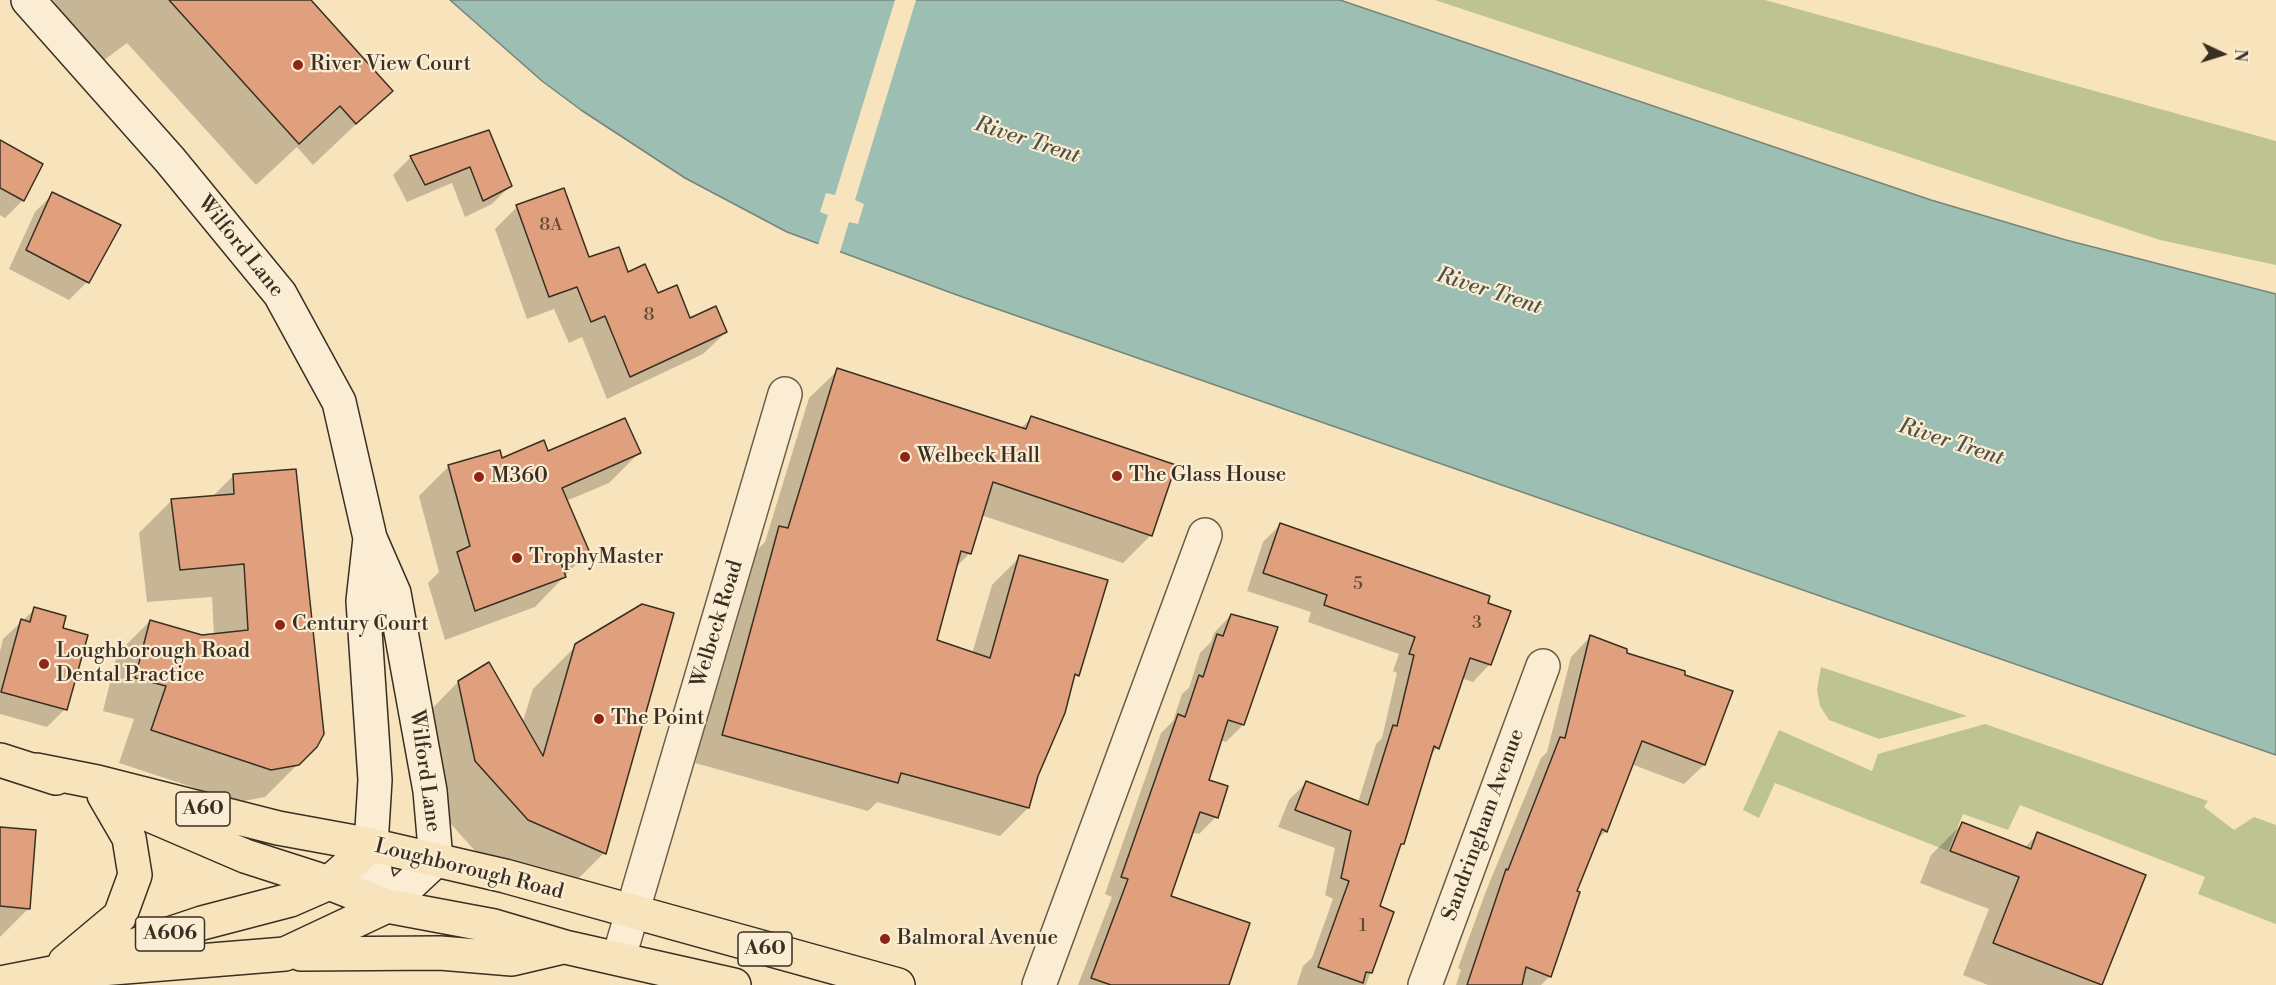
<!DOCTYPE html>
<html>
<head>
<meta charset="utf-8">
<style>
  body { margin:0 }
  #map { position:relative; width:2276px; height:985px; overflow:hidden; background:#f8e4bc; font-family:"Libre Bodoni",serif }
  canvas { display:block }
  .north { position:absolute; left:2192px; top:24px; width:60px; height:60px; -webkit-text-stroke:4px #faedd3; paint-order:stroke; rotate:94deg; font-size:16px; font-weight:700; line-height:24px; text-align:center; color:#392f22 }
  .north::after { content:''; display:block; margin:auto; width:21px; height:27px; background:#392f22; clip-path:polygon(50% 0,100% 100%,50% 72%,0 100%) }
</style>
</head>
<body>
<div id="map">
<canvas width="2276" height="985"></canvas>
<div class="north">N</div>
</div>
<script>
const ctx = document.querySelector('canvas').getContext('2d');
ctx.lineJoin = 'round';
function paint(path, color) { ctx.fillStyle = color; ctx.fill(path, 'evenodd'); }
const poly = rows => new Path2D(rows.map(r => 'M' + r).join(''));
function strokePath(path, color, width, dash) { ctx.strokeStyle = color; ctx.lineWidth = width; ctx.lineCap = dash ? 'butt' : 'round'; ctx.setLineDash(dash || []); ctx.stroke(path); }
function label(font, color, halo, rows, align = 'center') {
  ctx.font = font + ' "Libre Bodoni",serif'; ctx.lineWidth = 4.5; ctx.setLineDash([]); ctx.textBaseline = 'middle'; ctx.strokeStyle = halo; ctx.fillStyle = color; for (const [text, x, y, turn = 0] of rows) {
    ctx.save(); ctx.translate(x, y); ctx.rotate((+turn || 0) * Math.PI / 180); ctx.textAlign = isNaN(turn) ? turn : align; if (halo) ctx.strokeText(text, 0, 0); ctx.fillText(text, 0, 0); ctx.restore();
  }
}
paint(poly([
  [1435,0,1765,0,2276,141,2276,265,2160,240],
  [1821,667,1967,716,1879,739,1829,720,1820,706,1817,690],
  [1985,724,2208,801,2204,807,2234,830,2254,817,2276,825,2276,924,2198,894,2205,877,2020,805,2008,830,1963,814,1948,851,1775,783,1759,818,1743,810,1779,730,1872,771,1878,754]
]), '#bdc491');
const water = poly([
  [450,0,1340,0,1931,200,2066,240,2276,294,2276,755,957,295,787,232,685,178,581,110,542,81,450,0]
]);
paint(water, '#9dbeb3');
strokePath(water, '#758579', 1.5);
paint(poly([
  [895,0,916,0,855,200,864,204,858,224,849,222,839,255,817,248,828,215,820,212,826,193,835,195]
]), '#f8e4bc');
paint(poly([
  [53,0,309,0,391,91,313,165,297,147,256,185,127,43,99,64],
  [488,132,510,186,492,204,465,217,452,183,407,202,393,175,411,157],
  [0,142,23,200,5,218,0,215],
  [53,194,87,282,69,300,9,269,35,212],
  [517,207,588,259,627,274,690,320,726,332,703,354,607,399,582,337,569,343,554,309,527,319,495,229],
  [838,370,1020,429,1031,418,1151,535,1123,563,981,515,969,554,956,567,935,641,972,654,992,585,1020,557,1077,675,1072,680,1036,776,1028,808,1000,836,877,802,868,811,695,763,751,556,765,542,809,398],
  [547,453,639,453,609,483,566,501,588,552,535,607,445,640,428,583,439,572,419,496,449,466],
  [233,476,316,746,265,797,238,802,119,763,134,719,103,711,117,654,150,621,202,636,214,635,212,597,147,602,139,533,171,501,212,497],
  [1280,525,1486,604,1490,664,1473,682,1461,678,1437,748,1429,757,1402,844,1398,848,1378,907,1392,912,1366,985,1297,985,1303,966,1312,958,1333,899,1325,895,1335,848,1278,827,1289,800,1306,783,1358,803,1376,744,1382,738,1397,673,1393,671,1399,654,1308,622,1311,612,1247,591,1263,542],
  [35,609,61,630,65,709,47,727,0,714,0,651,3,639],
  [1231,615,1243,725,1226,742,1220,740,1207,781,1216,817,1199,834,1191,832,1169,897,1228,985,1078,985,1112,897,1105,894,1161,733,1173,721,1182,694,1189,688,1200,653,1211,642,1214,633],
  [1590,637,1625,654,1731,692,1704,765,1684,784,1631,764,1606,831,1595,842,1575,892,1550,976,1541,985,1456,985,1461,970,1458,968,1486,891,1541,758,1547,752,1571,657],
  [576,646,604,853,562,895,485,862,433,804,416,725,458,682,522,724,533,689],
  [1962,824,2024,848,2038,834,2144,876,2100,985,1988,985,1963,975,1989,909,1920,883,1931,855],
  [0,828,29,908,0,937]
]), '#0003');
const building = poly([
  [169,0,311,0,393,91,356,124,340,106,299,144,169,0],
  [489,130,512,186,483,201,470,167,425,185,410,156,489,130],
  [0,140,43,164,24,201,0,188,0,140],
  [564,188,589,257,619,247,628,272,645,264,658,293,677,285,690,318,716,306,727,332,630,377,605,316,591,322,577,287,549,297,516,205,564,188],
  [52,192,121,225,89,283,26,250,52,192],
  [837,368,1026,429,1031,416,1176,465,1152,536,993,482,971,554,961,551,937,640,990,658,1019,555,1108,580,1079,676,1075,674,1065,713,1038,776,1029,808,901,773,898,783,722,735,779,526,788,528,837,368],
  [625,418,641,453,562,488,590,553,561,563,566,577,475,611,457,552,470,546,448,465,500,450,502,458,544,440,548,451,625,418],
  [296,469,324,734,317,747,299,765,271,770,151,730,166,686,135,678,150,620,202,635,248,630,244,564,180,570,171,499,234,494,233,474,296,469],
  [1280,523,1490,596,1488,603,1511,611,1491,665,1470,658,1439,749,1434,746,1404,844,1401,844,1380,906,1394,912,1372,973,1366,972,1363,983,1318,967,1349,881,1341,878,1351,831,1295,810,1306,781,1368,805,1393,725,1397,726,1414,655,1409,654,1415,637,1324,605,1327,595,1263,573,1280,523],
  [642,604,674,613,606,854,528,820,475,761,458,681,489,662,543,756,575,644,642,604],
  [34,607,66,616,63,628,88,635,67,710,1,692,21,619,30,622,34,607],
  [1231,614,1278,627,1244,725,1228,720,1209,780,1228,786,1218,818,1200,812,1171,896,1250,923,1229,985,1111,985,1091,978,1128,879,1121,877,1178,714,1185,717,1199,675,1203,677,1217,634,1223,636,1231,614],
  [1590,635,1627,649,1627,653,1685,671,1685,675,1733,691,1705,765,1642,741,1607,832,1602,829,1577,891,1580,892,1551,977,1526,967,1522,985,1467,985,1506,869,1508,870,1560,737,1565,738,1590,635],
  [1962,822,2031,849,2037,832,2146,875,2102,985,1993,943,2019,877,1950,851,1962,822],
  [0,827,36,830,30,909,0,906,0,827]
]);
paint(building, '#e1a07d');
strokePath(building, '#392f22', 1.5);
const street = poly([
  [619,957,785,394],
  [1039,985,1205,535],
  [1425,985,1543,666]
]);
const secondary = poly([
  [28,0,170,160,280,294,339,402,370,538,394,593,430,791,436,860,387,906,376,877,371,845,375,780,363,601,370,538]
]);
const primary = poly([
  [0,760,56,778],
  [36,770,97,782,278,828,371,845,505,876,898,985],
  [131,807,245,856,329,883,387,906,494,926,565,947,734,985],
  [301,954,440,953,512,959,563,947],
  [103,956,202,923,290,900,329,883,371,845],
  [65,962,120,916,135,875,129,838,104,795],
  [0,983,52,973,285,954,387,906]
]);
strokePath(street, '#695c48', 36);
strokePath(secondary, '#392f22', 36);
strokePath(primary, '#392f22', 36);
strokePath(street, '#faedd3', 33);
strokePath(secondary, '#faedd3', 33);
strokePath(primary, '#f8e4bc', 33);
for (const [x, y, r, color] of [
  [298,65,6,"#8f2418"],
  [905,457,6,"#8f2418"],
  [1117,476,6,"#8f2418"],
  [479,477,6,"#8f2418"],
  [517,558,6,"#8f2418"],
  [280,625,6,"#8f2418"],
  [44,664,6,"#8f2418"],
  [599,719,6,"#8f2418"],
  [885,939,6,"#8f2418"]
]) { const dot = new Path2D(); dot.arc(x, y, r, 0, 2 * Math.PI); ctx.fillStyle = color; ctx.fill(dot); strokePath(dot, '#faedd3', 2); }
label('18px', '#634b39', null, [
  ["8A",551,226],
  ["8",649,316],
  ["5",1358,585],
  ["3",1477,624],
  ["1",1363,927]
]);
for (const [x, y, w] of [
  [203,809,54],
  [170,934,69],
  [765,949,54]
]) { const box = new Path2D(); box.roundRect(x - w / 2, y - 17, w, 34, 4.5); ctx.fillStyle = '#faedd3'; ctx.fill(box); strokePath(box, '#392f22', 1.5); }
label('bold 20px', '#392f22', null, [
  ["A60",203,809],
  ["A606",170,934],
  ["A60",765,949]
]);
label('21px', '#392f22', '#faedd3', [
  ["River View Court",310,65],
  ["Welbeck Hall",917,457],
  ["The Glass House",1129,476],
  ["M360",491,477],
  ["TrophyMaster",529,558],
  ["Century Court",292,625],
  ["Loughborough Road",56,652],
  ["Dental Practice",56,676],
  ["The Point",611,719],
  ["Balmoral Avenue",897,939]
], 'left');
label('21px', '#392f22', '#faedd3', [
  ["Wilford Lane",240,247,51],
  ["Welbeck Road",718,624,-73],
  ["Wilford Lane",424,771,82],
  ["Sandringham Avenue",1484,825,-70],
  ["Loughborough Road",469,870,14]
]);
label('italic 22px', '#525346', '#faedd3', [
  ["River Trent",1027,141,18],
  ["River Trent",1489,292,18],
  ["River Trent",1951,443,18]
]);
</script>
</body>
</html>
